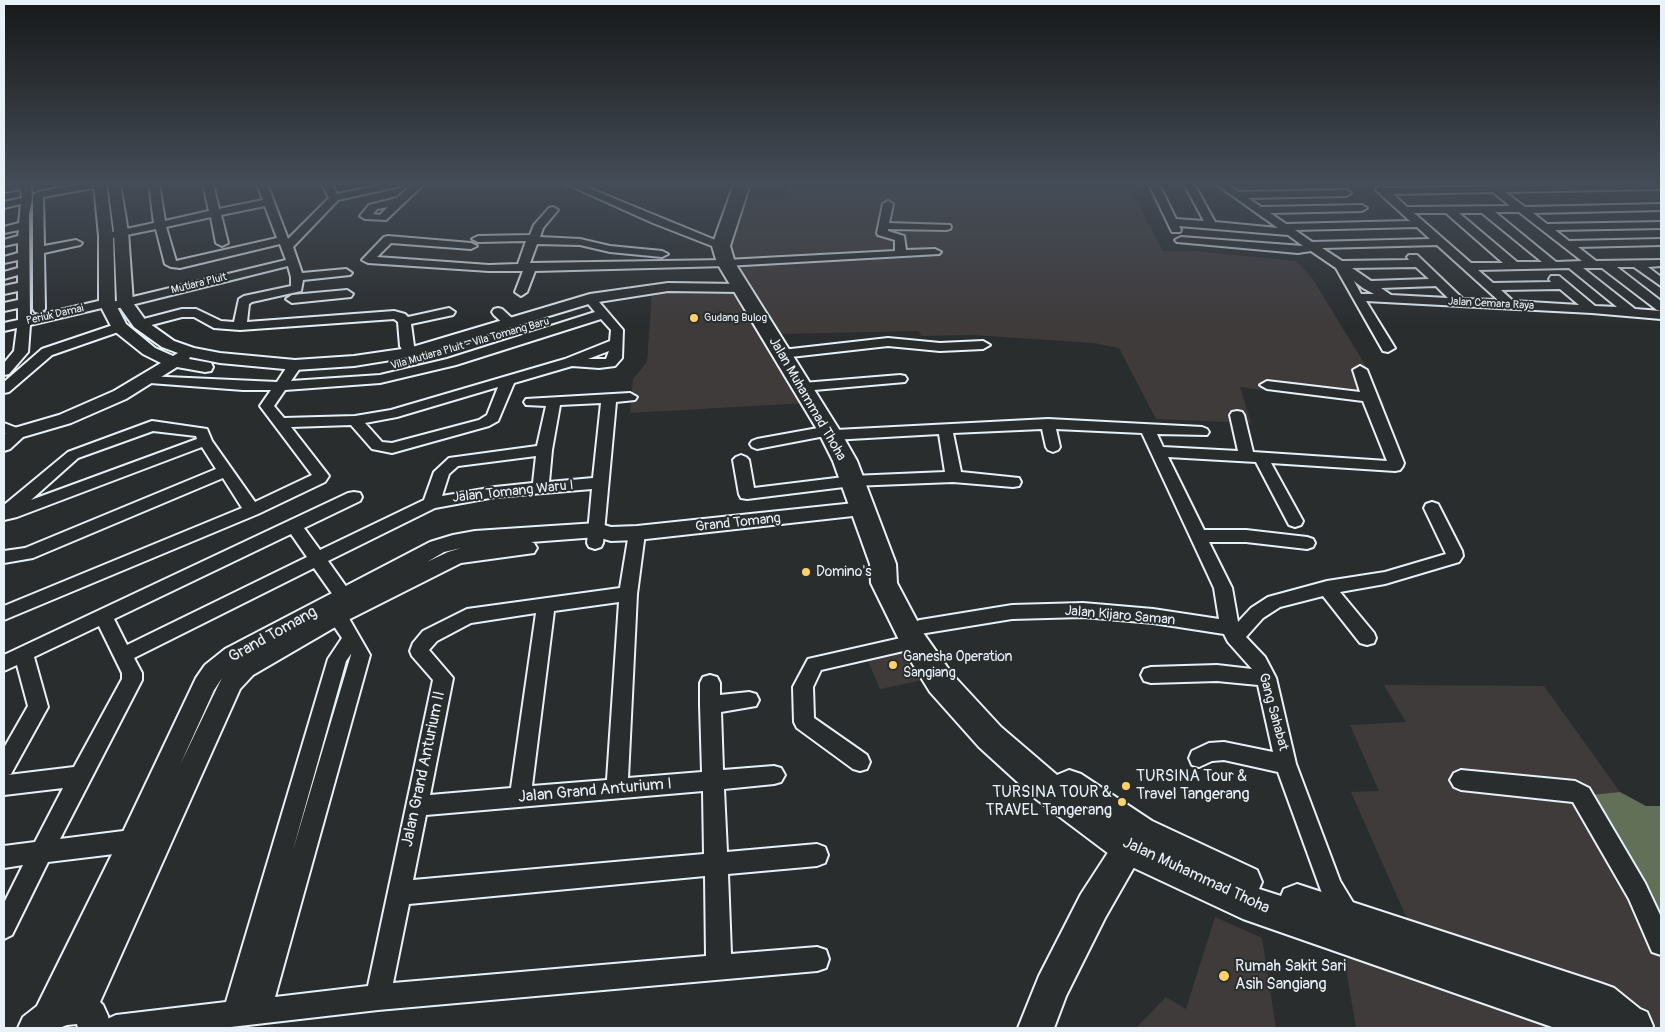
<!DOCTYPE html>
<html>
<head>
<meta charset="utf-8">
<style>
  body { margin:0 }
  #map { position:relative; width:1665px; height:1032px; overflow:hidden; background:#2a2d2e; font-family:Pangolin,sans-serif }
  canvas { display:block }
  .frame { position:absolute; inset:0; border:5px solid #e8f1f8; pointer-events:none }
</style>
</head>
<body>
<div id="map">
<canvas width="1665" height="1032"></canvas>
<div class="frame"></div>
</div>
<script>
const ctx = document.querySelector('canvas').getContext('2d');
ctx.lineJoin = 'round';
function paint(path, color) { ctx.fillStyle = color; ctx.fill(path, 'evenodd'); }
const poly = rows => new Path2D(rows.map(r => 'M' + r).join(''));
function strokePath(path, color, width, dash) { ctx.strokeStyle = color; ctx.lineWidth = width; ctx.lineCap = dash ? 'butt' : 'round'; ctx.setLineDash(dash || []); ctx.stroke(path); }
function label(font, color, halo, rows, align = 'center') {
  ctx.font = font + ' Pangolin,sans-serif'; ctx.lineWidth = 4; ctx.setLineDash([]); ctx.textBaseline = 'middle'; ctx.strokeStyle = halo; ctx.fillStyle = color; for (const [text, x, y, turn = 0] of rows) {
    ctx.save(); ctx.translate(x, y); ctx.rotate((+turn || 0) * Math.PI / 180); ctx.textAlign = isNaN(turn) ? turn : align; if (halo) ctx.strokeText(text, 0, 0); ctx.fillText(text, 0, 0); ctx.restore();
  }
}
paint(poly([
  [790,184,1128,184,1163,251,1192,251,1296,261,1312,278,1370,373,1385,406,1240,387,1251,423,1156,419,1119,348,1094,343,972,335,921,336,919,331,778,334,823,402,630,413,633,379,647,362,652,293,752,293,731,252,729,230,741,198,782,199],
  [907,646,928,679,880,689,865,654],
  [1384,685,1544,686,1620,792,1590,795,1661,914,1661,1028,1356,1028,1337,915,1416,939,1351,792,1379,791,1350,725,1406,722],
  [1215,917,1262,938,1276,1028,1136,1028,1166,997,1186,1009]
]), '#3f3b3b');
paint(poly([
  [1620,792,1646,806,1661,806,1661,914,1590,795]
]), '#627057');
const minor = poly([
  [16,184,31,184,32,200,29,214,30,317,107,299,112,302,286,260,280,244,180,268,171,267,165,264,156,229,107,239,103,238,101,236,103,234,154,223,149,184,159,184,165,221,209,211,203,184,213,184,219,209,263,200,257,184,267,184,288,239,329,198,322,184,332,184,337,194,385,184,402,184,401,186,338,200,293,247,302,273,346,269,352,273,350,275,303,280,301,291,252,302,249,304,247,322,394,311,405,314,408,317,449,308,455,312,453,315,411,324,414,346,422,361,415,365,410,364,400,346,398,322,394,319,240,330,214,328,194,317,182,317,140,328,134,324,136,321,182,309,196,309,221,321,234,322,239,299,244,296,291,286,291,277,288,266,111,310,106,307,30,325,28,352,9,374,4,375,4,363,14,351,17,328,4,331,4,323,18,320,18,308,4,311,4,303,18,300,18,291,4,294,4,286,18,283,18,275,4,279,4,272,18,268,18,260,4,263,4,257,18,253,18,243,4,246,4,240,18,236,19,230,4,233,4,227,19,223,21,204,4,208,4,202,22,198,21,189,4,192,4,186,16,184],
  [265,206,277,238,176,261,166,227,211,217,216,243,222,246,228,243,221,215,265,206],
  [83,184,103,184,98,187,43,197,44,246,76,240,82,243,80,245,44,253,45,309,39,313,35,312,33,309,33,195,38,192,83,184],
  [413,184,424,184,386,220,365,219,360,216,369,205,397,198,413,184],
  [388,207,380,215,373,214,377,209,388,207],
  [566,184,579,184,725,244,727,246,725,248,717,248,653,223,566,184],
  [1149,184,1159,184,1176,219,1204,221,1184,184,1194,184,1215,222,1278,228,1216,184,1227,184,1239,192,1346,190,1351,193,1346,196,1248,198,1261,207,1362,205,1367,208,1362,211,1270,213,1286,224,1410,221,1377,191,1376,189,1381,186,1386,188,1661,184,1661,189,1505,192,1525,207,1661,204,1661,210,1533,213,1547,224,1661,222,1661,228,1555,230,1569,241,1661,239,1661,245,1578,247,1596,261,1661,260,1661,266,1648,267,1661,277,1661,286,1634,267,1617,267,1661,301,1661,311,1657,310,1602,268,1583,268,1635,309,1661,311,1661,319,1592,313,1366,301,1395,348,1388,352,1383,351,1336,268,1311,251,1298,253,1177,242,1175,240,1181,237,1303,246,1288,235,1179,226,1181,230,1180,232,1172,232,1149,184],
  [1493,192,1510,206,1407,207,1393,194,1493,192],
  [1495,212,1519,212,1582,261,1556,262,1495,212],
  [1414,213,1446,213,1503,263,1471,263,1414,213],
  [1459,213,1482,213,1542,262,1517,262,1459,213],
  [1417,227,1430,239,1312,242,1295,230,1417,227],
  [1437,245,1498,300,1463,299,1417,255,1409,255,1407,257,1409,260,1342,261,1322,248,1437,245],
  [1416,267,1429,279,1371,281,1352,268,1416,267],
  [1569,268,1617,307,1595,306,1559,276,1551,276,1549,279,1551,282,1493,283,1478,270,1569,268],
  [1354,281,1363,288,1374,294,1361,294,1354,281],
  [1436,286,1448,298,1391,295,1381,288,1436,286],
  [1560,289,1579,305,1513,301,1501,290,1560,289],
  [888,201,893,204,889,223,950,225,951,227,950,229,946,230,888,229,888,231,904,236,906,250,935,249,941,252,939,254,726,266,535,271,527,292,521,296,515,292,523,271,489,271,368,263,362,260,384,237,388,236,471,243,477,246,471,249,391,243,377,257,489,265,518,264,526,241,478,242,472,239,478,236,530,235,534,225,549,208,553,207,558,210,543,228,540,237,580,239,610,246,662,251,668,254,662,257,610,252,580,245,537,244,530,263,726,260,895,251,895,240,878,235,877,233,883,204,888,201],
  [347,290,353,294,351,297,292,303,286,299,292,295,347,290],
  [590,295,594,296,623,330,622,358,615,366,599,368,572,366,514,383,498,421,489,426,392,453,372,449,351,425,291,427,326,472,329,476,325,482,258,514,4,620,4,606,242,508,223,478,33,558,4,563,4,551,25,548,216,469,202,447,17,517,4,520,4,505,68,452,152,421,207,429,212,441,255,502,312,475,260,406,271,390,243,390,150,383,143,379,145,376,277,382,290,362,295,361,302,365,291,381,380,375,447,359,595,312,584,299,590,295],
  [601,319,611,330,610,341,565,359,391,410,355,416,284,418,274,406,285,390,380,383,456,365,601,319],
  [609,351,606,359,588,359,609,351],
  [498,387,487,415,479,420,392,443,382,442,365,423,397,417,498,387],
  [153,431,196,436,197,439,31,500,78,458,153,431],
  [498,308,502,309,515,321,517,324,515,327,507,327,494,315,492,312,494,309,498,308],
  [119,323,125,327,124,330,52,355,9,392,4,393,4,382,42,349,119,323],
  [888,338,940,343,983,341,990,345,983,349,940,351,888,346,782,358,775,354,782,350,888,338],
  [1360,366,1367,370,1404,463,1403,466,1400,470,1395,471,1271,463,1303,521,1301,525,1295,527,1289,525,1256,462,1168,457,1204,530,1246,530,1307,537,1313,539,1315,543,1313,547,1307,549,1246,542,1209,542,1232,588,1238,622,1251,608,1268,597,1327,581,1385,572,1446,554,1424,508,1426,504,1432,502,1438,504,1462,551,1463,556,1459,562,1385,584,1340,592,1374,633,1376,638,1374,643,1367,645,1360,643,1323,596,1280,607,1263,618,1246,637,1265,657,1276,678,1296,764,1340,881,1360,914,1356,922,1348,926,1340,922,1323,896,1278,772,1224,760,1212,761,1199,767,1192,765,1189,758,1192,751,1209,743,1224,742,1273,752,1258,685,1217,681,1151,683,1144,681,1141,675,1144,669,1151,667,1217,665,1252,669,1228,642,1224,634,1153,623,1083,617,1012,619,920,634,914,632,911,627,914,622,920,620,1012,605,1083,603,1153,609,1219,619,1214,588,1142,433,1056,429,1060,447,1058,450,1053,452,1048,450,1046,447,1042,429,953,433,961,472,1019,478,1021,482,1019,486,1013,487,953,482,852,486,747,499,741,498,739,494,733,460,736,457,741,455,746,457,749,460,754,488,852,476,945,472,939,434,832,440,825,436,757,449,752,447,750,444,752,441,757,439,829,426,836,430,1048,419,1202,427,1207,429,1209,432,1207,435,1157,434,1163,447,1238,451,1230,415,1232,412,1237,411,1242,412,1244,415,1253,452,1387,461,1363,401,1267,389,1260,385,1267,381,1360,392,1353,370,1360,366],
  [900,375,905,376,907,379,905,382,803,391,796,387,803,383,900,375],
  [630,393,637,397,635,400,616,402,603,543,601,547,595,549,589,547,587,543,592,489,495,497,435,508,328,561,357,602,360,607,357,612,351,614,345,612,314,568,134,658,142,673,142,680,60,839,139,829,147,833,150,840,147,847,139,851,48,862,12,935,4,939,4,903,23,865,4,868,4,846,35,842,63,788,4,795,4,748,28,706,17,665,4,671,4,655,348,493,354,492,360,493,362,497,360,501,304,528,320,550,424,500,434,472,449,458,537,446,546,406,526,405,524,402,526,399,630,393],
  [601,403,593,478,549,482,552,450,560,405,601,403],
  [536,456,533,483,495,487,442,496,449,474,458,466,536,456],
  [291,534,307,557,127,645,114,619,291,534],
  [99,626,122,673,122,679,74,767,8,775,11,774,48,707,34,657,99,626],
  [4,423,22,430,24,433,22,436,17,438,4,433,4,423],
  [637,527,643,529,645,533,637,594,628,778,702,772,700,705,700,683,703,677,710,675,717,677,720,683,720,695,749,692,756,694,759,700,756,706,721,712,723,770,774,766,781,768,785,775,781,782,774,784,724,789,727,852,817,844,825,847,828,855,825,863,817,866,728,874,731,954,817,947,826,950,829,959,826,968,817,971,378,1010,222,1028,103,1028,107,1019,116,1015,226,1002,328,659,342,638,327,616,330,611,336,609,347,615,370,655,275,997,368,986,433,680,412,656,410,651,413,643,423,631,467,609,620,588,629,533,631,529,637,527],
  [619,602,607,780,532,786,554,611,619,602],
  [536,613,511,788,430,795,453,678,429,650,437,641,471,623,536,613],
  [351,654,351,655,293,850,346,661,351,654],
  [703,791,704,854,413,880,426,815,703,791],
  [705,876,706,956,393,983,409,904,705,876],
  [914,635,921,637,923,642,921,647,821,670,813,687,814,718,867,755,870,762,867,769,860,771,853,769,797,728,794,722,793,687,808,659,914,635],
  [1461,770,1575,781,1589,788,1645,883,1661,917,1661,955,1652,952,1629,899,1573,802,1461,790,1454,787,1450,780,1454,773,1461,770]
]);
const tertiary = poly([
  [94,184,106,184,113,236,115,303,126,324,155,348,173,356,178,353,162,347,134,327,117,303,114,232,108,184,120,184,128,232,133,303,146,321,174,341,194,348,220,353,295,360,354,356,409,348,590,294,668,283,740,284,745,285,747,288,745,291,740,292,668,291,592,303,416,356,354,366,295,370,220,363,190,357,189,359,211,363,213,367,211,371,205,372,177,367,126,399,71,423,23,437,10,449,4,451,4,435,11,429,59,415,114,391,161,363,143,354,113,330,99,303,99,236,94,184],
  [864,502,871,504,874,509,871,514,637,540,611,541,597,537,531,542,534,543,537,548,534,553,461,563,344,622,253,675,240,689,100,1002,103,1005,108,1016,110,1028,78,1028,77,1024,67,1025,59,1028,18,1028,23,1017,37,1006,123,832,196,678,205,665,225,649,430,542,453,535,475,531,597,523,611,527,637,526,864,502],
  [461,548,448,552,427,562,444,552,461,548],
  [222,678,219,684,180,765,214,690,222,678]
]);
const secondary = poly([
  [1129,833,1140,837,1145,848,1105,918,1066,996,1054,1028,1018,1028,1039,976,1081,894,1118,837,1129,833]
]);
const primary = poly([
  [734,184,750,184,730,246,735,263,840,431,857,461,896,564,897,583,924,634,952,674,1001,727,1057,775,1069,770,1081,774,1152,821,1257,870,1262,882,1259,889,1281,896,1284,889,1297,884,1600,983,1614,988,1640,1009,1647,1012,1653,1026,1652,1028,1555,1028,1243,919,1117,860,1036,799,979,747,930,692,904,650,871,583,870,564,833,461,818,431,717,263,712,246,734,184]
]);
strokePath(minor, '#e8f1f8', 4);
strokePath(tertiary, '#e8f1f8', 4);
strokePath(secondary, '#e8f1f8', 4);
strokePath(primary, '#e8f1f8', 4);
paint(minor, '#2a2d2e');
paint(tertiary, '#2a2d2e');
paint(secondary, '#2a2d2e');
paint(primary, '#2a2d2e');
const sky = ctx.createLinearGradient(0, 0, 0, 328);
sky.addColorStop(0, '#171919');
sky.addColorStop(0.56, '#444c57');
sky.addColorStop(1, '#444c5700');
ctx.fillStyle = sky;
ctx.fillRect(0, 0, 1665, 328);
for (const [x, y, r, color] of [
  [694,318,5,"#ffd166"],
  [806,572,5,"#ffd166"],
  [893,665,5,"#ffd166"],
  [1126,786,5,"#ffd166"],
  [1122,802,5,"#ffd166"],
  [1224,976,6,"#ffd166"]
]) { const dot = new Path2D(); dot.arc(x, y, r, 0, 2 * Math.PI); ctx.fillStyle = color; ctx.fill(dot); strokePath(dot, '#2a2d2e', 2); }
label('11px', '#e8f1f8', '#2a2d2e', [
  ["Mutiara Pluit",199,284,-14],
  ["Jalan Cemara Raya",1491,304,3],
  ["Periuk Damai",55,315,-13],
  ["Vila Mutiara Pluit - Vila Tomang Baru",470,344,-16]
]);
label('11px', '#e8f1f8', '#2a2d2e', [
  ["Gudang Bulog",704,318]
], 'left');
label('14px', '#e8f1f8', '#2a2d2e', [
  ["Jalan Muhammad Thoha",807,399,60],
  ["Jalan Tomang Waru I",513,492,-6],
  ["Grand Tomang",738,523,-6],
  ["Jalan Kijaro Saman",1120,616,5],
  ["Gang Sahabat",1273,712,75]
]);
label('14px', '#e8f1f8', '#2a2d2e', [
  ["Domino's",816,572],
  ["Ganesha Operation",903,657],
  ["Sangiang",903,673]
], 'left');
label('16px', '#e8f1f8', '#2a2d2e', [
  ["Grand Tomang",273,635,-29],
  ["Jalan Grand Anturium II",424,769,-78],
  ["Jalan Grand Anturium I",595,791,-5],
  ["Jalan Muhammad Thoha",1196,876,25]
]);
label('16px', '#e8f1f8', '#2a2d2e', [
  ["TURSINA Tour &",1136,777],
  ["Travel Tangerang",1136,795],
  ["TURSINA TOUR &",1112,793,"right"],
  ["TRAVEL Tangerang",1112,811,"right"],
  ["Rumah Sakit Sari",1235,967],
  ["Asih Sangiang",1235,985]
], 'left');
</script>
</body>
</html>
